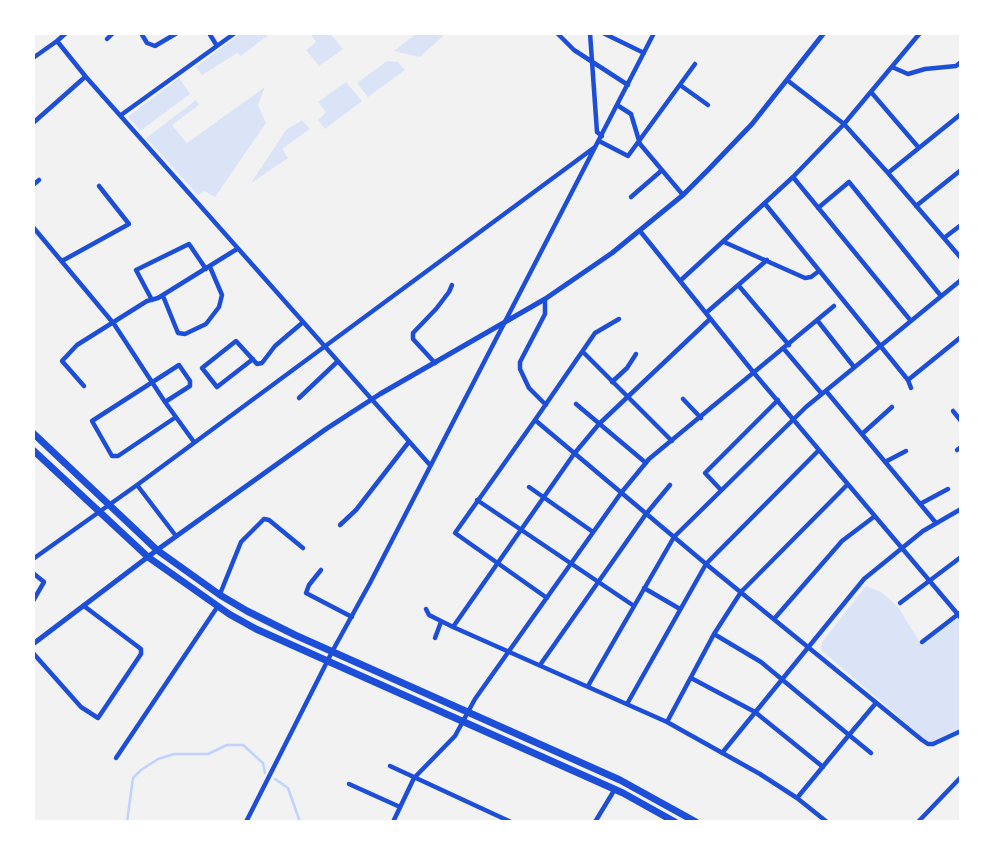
<!DOCTYPE html>
<html>
<head>
<meta charset="utf-8">
<style>
  body { margin:0 }
  #map { position:relative; width:994px; height:855px; overflow:hidden; background:#f2f2f2; font-family:"Times New Roman",serif }
  canvas { display:block }
  .frame { position:absolute; inset:0; border:35px solid #fff; pointer-events:none }
</style>
</head>
<body>
<div id="map">
<canvas width="994" height="855"></canvas>
<div class="frame"></div>
</div>
<script>
const ctx = document.querySelector('canvas').getContext('2d');
ctx.lineJoin = 'round';
function paint(path, color) { ctx.fillStyle = color; ctx.fill(path, 'evenodd'); }
const poly = rows => new Path2D(rows.map(r => 'M' + r).join(''));
function strokePath(path, color, width, dash) { ctx.strokeStyle = color; ctx.lineWidth = width; ctx.lineCap = dash ? 'butt' : 'round'; ctx.setLineDash(dash || []); ctx.stroke(path); }
paint(poly([
  [241,33,271,33,241,56,237,53,202,75,196,67],
  [310,33,330,33,343,49,319,66,306,50,316,42],
  [417,33,446,33,420,57,394,51],
  [387,61,398,62,405,70,368,97,357,83],
  [179,78,190,94,140,131,128,117],
  [346,82,362,101,325,129,318,120,326,112,318,102],
  [265,87,258,105,266,123,215,197,204,191,198,195,146,138,196,100,199,105,172,125,187,143],
  [302,120,310,129,282,149,288,158,251,183,286,130],
  [866,586,881,592,898,607,921,644,957,616,961,620,961,730,931,743,927,741,821,650,822,642]
]), '#dbe4f7');
strokePath(poly([
  [275,779,288,788,300,822],
  [127,822,133,778,141,770,158,759,174,754,208,754,227,745,243,745,263,763,265,773]
]), '#bfd3fe', 2.5);
strokePath(poly([
  [66,33,57,41,86,77,430,465],
  [141,33,147,43,155,46,177,33],
  [209,33,217,46],
  [557,33,574,50,628,85],
  [590,33,597,132,602,136],
  [603,33,644,53],
  [107,39,113,33],
  [33,58,57,41],
  [892,67,908,74,925,69,956,66,961,62],
  [787,80,844,124,888,173],
  [680,85,708,105],
  [871,92,919,148],
  [617,105,631,114,640,144,683,195],
  [961,114,888,173,961,258],
  [121,115,235,33],
  [33,123,85,77],
  [599,141,628,156,695,64],
  [793,177,911,321],
  [33,185,39,180],
  [631,197,661,171],
  [766,205,908,380,911,388],
  [916,206,961,170],
  [818,208,849,182,941,296],
  [33,227,114,324,165,402,194,442],
  [640,231,754,373,961,618],
  [944,238,961,225],
  [724,242,805,278,811,277,819,271],
  [62,261,129,224,99,186],
  [680,281,793,177,844,124,920,33],
  [739,286,789,345],
  [163,296,178,333,185,334,206,324,219,307,222,295,210,267],
  [545,299,545,314,520,362,520,369,529,388,546,405],
  [152,300,136,270,189,244,206,269],
  [706,313,767,260],
  [710,319,599,424,574,454,453,627,667,722,760,774,797,798,827,822],
  [817,320,854,367],
  [784,349,822,394],
  [583,352,672,441],
  [253,359,217,387,202,368,236,341,257,364,262,363,275,346,302,323],
  [435,363,413,339,413,333,436,309,449,292,452,285],
  [908,380,961,337],
  [612,382,627,368,636,354],
  [84,386,62,361,77,345,147,301,158,298,237,249],
  [826,391,936,523],
  [299,398,337,362],
  [683,399,701,418],
  [165,402,190,386,190,381,179,365,92,421,112,456,118,456,176,417],
  [576,404,646,463],
  [953,411,961,421],
  [535,420,595,333,619,319],
  [862,434,892,407],
  [957,450,961,447],
  [885,462,906,451],
  [137,485,176,536],
  [529,487,593,532],
  [721,490,705,473,778,400],
  [477,500,634,606],
  [920,504,948,489],
  [340,525,356,510,408,443],
  [33,559,137,485,595,147],
  [321,570,309,585,306,593,352,617],
  [33,573,44,582,33,601],
  [644,588,680,609],
  [220,594,241,542,264,519,269,520,303,548],
  [547,598,455,533,535,420,706,564,922,740,928,744,933,744,961,731],
  [900,603,961,557],
  [426,609,429,615,453,627],
  [774,619,842,541,875,516],
  [714,634,761,662,849,735,797,798],
  [435,638,441,622],
  [922,642,961,612],
  [33,653,81,707,98,718,141,654,141,649,84,606],
  [540,665,646,514,670,485],
  [691,678,755,712,823,767],
  [588,686,674,537,806,407,961,280],
  [627,704,706,564,819,450],
  [667,722,714,634,741,592,848,484],
  [722,753,864,579,923,531,961,509],
  [871,753,849,735,876,703],
  [116,758,218,606],
  [390,766,511,822],
  [349,784,400,807],
  [246,822,333,650,370,583,654,33],
  [393,822,414,778,455,736,475,699,621,493,649,459,834,306],
  [595,822,615,789],
  [918,822,961,777]
]), '#1d4ed8', 4.5);
strokePath(poly([
  [33,644,157,550,326,429,380,394,545,299,612,253,683,195,708,170,752,124,824,33]
]), '#1d4ed8', 5);
strokePath(poly([
  [33,433,157,550,220,595,247,611,295,635,620,780,696,822],
  [33,450,148,557,229,614,256,629,623,793,675,822]
]), '#1d4ed8', 7);
</script>
</body>
</html>
